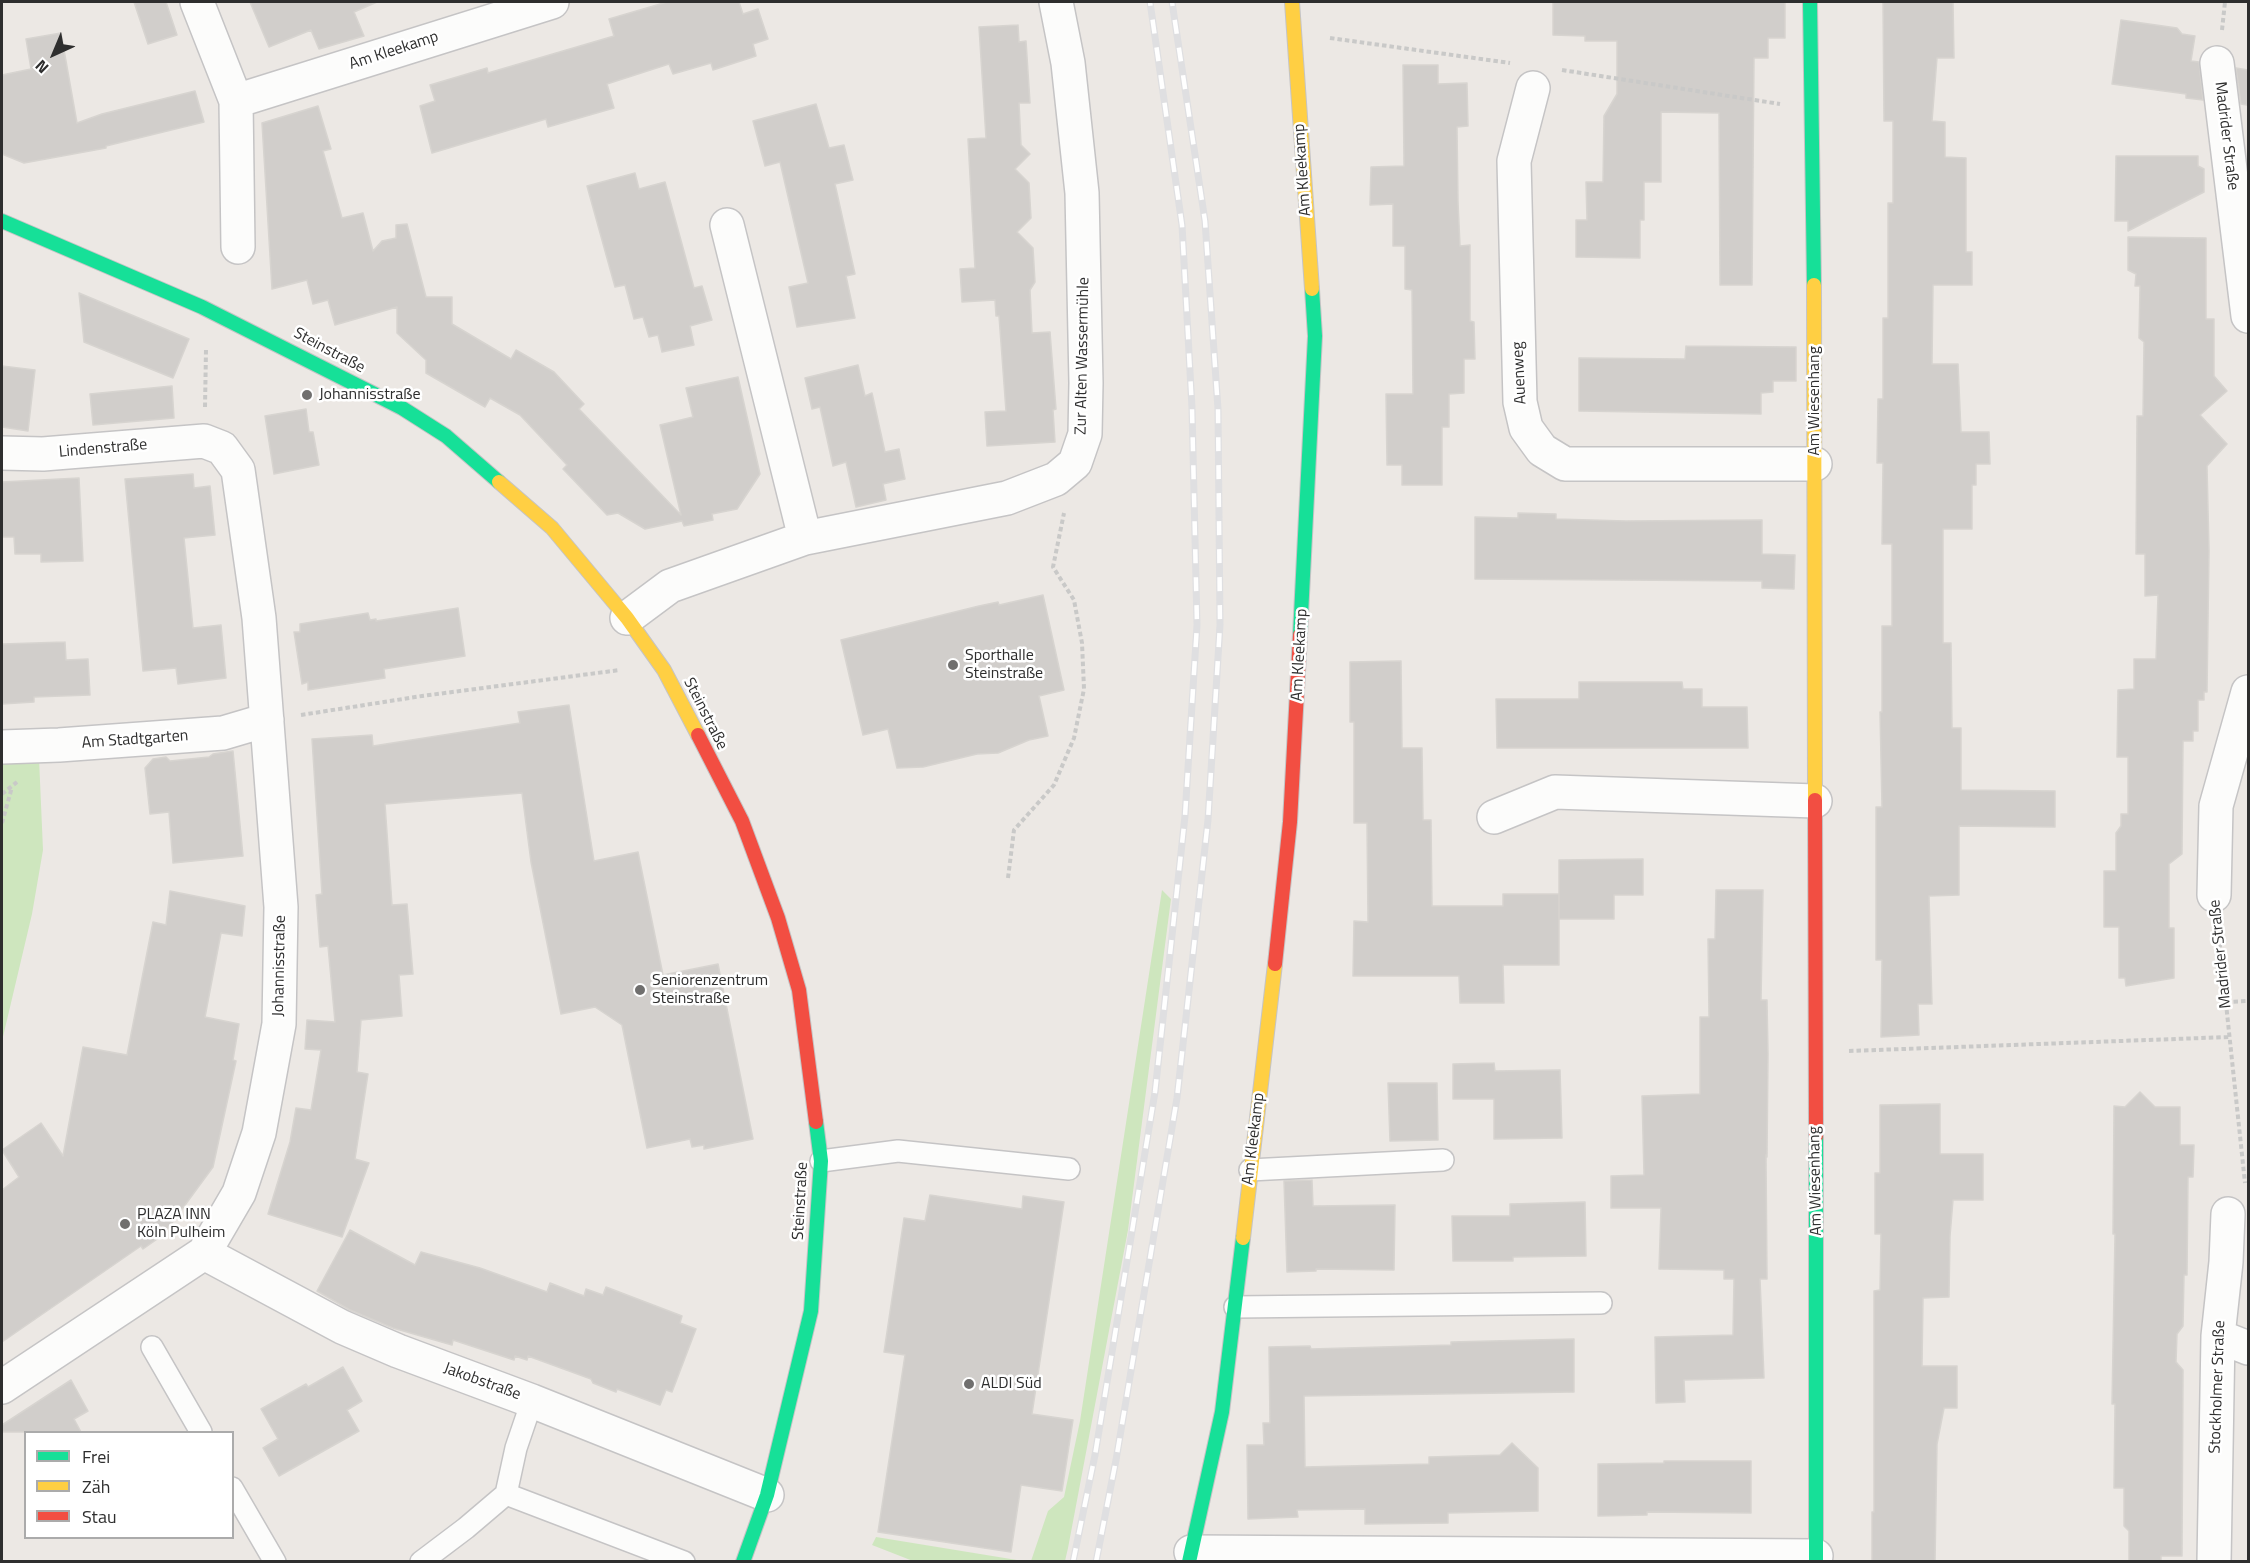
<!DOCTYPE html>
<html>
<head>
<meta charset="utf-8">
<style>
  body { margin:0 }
  #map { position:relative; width:2250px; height:1563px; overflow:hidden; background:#ece8e4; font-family:"Titillium Web",sans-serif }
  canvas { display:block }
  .frame { position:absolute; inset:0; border:3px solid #2e2e2e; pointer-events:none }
  .legend { position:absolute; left:24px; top:1431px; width:210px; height:108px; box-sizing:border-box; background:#fff; border:2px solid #ababab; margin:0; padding:8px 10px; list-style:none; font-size:18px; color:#2e2e2e }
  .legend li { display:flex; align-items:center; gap:12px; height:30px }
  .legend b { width:30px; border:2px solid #ababab }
  .north { position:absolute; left:24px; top:24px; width:60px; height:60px; -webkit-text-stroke:4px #fff; paint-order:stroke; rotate:224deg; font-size:16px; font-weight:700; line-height:24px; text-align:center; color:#2e2e2e }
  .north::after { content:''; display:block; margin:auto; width:21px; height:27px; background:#2e2e2e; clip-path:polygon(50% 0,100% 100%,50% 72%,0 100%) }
</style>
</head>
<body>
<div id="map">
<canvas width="2250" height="1563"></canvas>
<div class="frame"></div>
<ul class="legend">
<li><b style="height:8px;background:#16e098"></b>Frei</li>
<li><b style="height:8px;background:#ffcf43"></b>Zäh</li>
<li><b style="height:8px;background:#f24e42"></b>Stau</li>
</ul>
<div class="north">N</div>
</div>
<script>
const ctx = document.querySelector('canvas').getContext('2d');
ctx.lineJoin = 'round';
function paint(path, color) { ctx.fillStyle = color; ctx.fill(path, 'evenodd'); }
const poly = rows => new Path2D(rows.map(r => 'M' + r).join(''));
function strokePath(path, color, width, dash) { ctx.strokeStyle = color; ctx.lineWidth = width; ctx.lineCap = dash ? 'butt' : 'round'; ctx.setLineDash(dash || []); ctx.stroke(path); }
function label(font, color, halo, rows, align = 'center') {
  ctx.font = font + ' "Titillium Web",sans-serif'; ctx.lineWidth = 5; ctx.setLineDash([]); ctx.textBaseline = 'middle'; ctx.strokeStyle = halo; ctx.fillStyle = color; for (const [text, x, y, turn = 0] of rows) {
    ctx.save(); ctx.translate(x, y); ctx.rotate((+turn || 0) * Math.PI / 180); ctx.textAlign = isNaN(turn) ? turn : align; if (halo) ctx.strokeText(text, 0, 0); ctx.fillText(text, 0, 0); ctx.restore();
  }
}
paint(poly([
  [38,735,43,850,32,914,2,1041,2,740],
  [1162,890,1171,899,1128,1230,1068,1548,1065,1561,1031,1561,1048,1511,1064,1497,1080,1421],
  [876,1537,1023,1561,913,1561,872,1545]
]), '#cee6be');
const building = poly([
  [134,2,166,2,177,35,148,44,134,2],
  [250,2,377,2,354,12,364,36,319,49,311,30,269,47,250,2],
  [667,2,739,2,743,14,758,9,768,39,753,44,756,56,713,70,711,63,673,74,669,64,607,84,614,108,548,127,546,119,432,153,420,106,435,101,430,85,487,68,488,73,614,36,609,19,667,2],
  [1553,2,1785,2,1785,38,1768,38,1768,58,1754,58,1752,285,1720,285,1719,113,1661,112,1661,182,1644,182,1644,220,1640,220,1640,258,1576,257,1576,220,1587,220,1586,182,1603,182,1604,116,1617,94,1617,41,1585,41,1585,36,1553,35,1553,2],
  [1883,2,1953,2,1954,58,1937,58,1932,121,1945,122,1945,157,1966,158,1966,252,1972,252,1972,285,1933,285,1932,364,1958,364,1961,432,1989,432,1990,464,1976,464,1976,485,1972,485,1972,529,1943,529,1943,643,1951,643,1952,728,1961,728,1961,790,2055,791,2055,827,1959,826,1959,895,1929,896,1932,1004,1918,1004,1919,1035,1881,1037,1882,960,1876,960,1876,807,1882,807,1880,712,1882,712,1882,626,1892,626,1892,544,1882,544,1883,463,1877,463,1878,399,1883,399,1883,318,1888,318,1888,203,1893,203,1893,121,1884,121,1883,2],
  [2121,20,2177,28,2182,34,2195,36,2191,61,2199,62,2203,100,2186,98,2186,94,2112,84,2121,20],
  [1018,25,1019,42,1026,41,1030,103,1019,103,1021,145,1030,154,1015,169,1029,183,1031,218,1017,232,1033,248,1035,282,1030,290,1032,333,1050,332,1056,409,1053,410,1055,442,987,446,985,412,1006,411,999,316,996,316,995,300,962,302,960,269,975,268,968,139,986,138,979,27,1018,25],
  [61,33,77,123,102,114,195,91,204,122,106,146,106,148,24,163,2,154,2,75,31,69,26,39,61,33],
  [1403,65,1438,65,1438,84,1467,83,1468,126,1457,127,1458,202,1460,246,1470,245,1470,321,1474,322,1475,359,1464,359,1464,393,1449,394,1449,427,1442,427,1442,485,1402,485,1402,465,1387,465,1386,394,1413,394,1412,290,1405,289,1405,246,1393,246,1393,204,1370,205,1371,167,1404,166,1403,65],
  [2236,68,2248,70,2247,105,2241,104,2236,68],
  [816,104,829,148,844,145,853,180,835,184,855,274,846,276,855,318,797,327,789,287,808,283,780,162,765,166,753,121,816,104],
  [318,106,331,149,323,151,342,218,363,213,373,251,382,241,396,238,396,225,407,224,426,297,452,297,452,324,511,359,516,350,554,372,584,404,579,409,681,515,660,425,693,417,686,388,738,377,760,474,737,509,712,514,713,520,684,526,682,521,645,529,618,513,607,515,563,469,567,465,520,415,490,398,485,407,426,373,426,360,397,333,397,307,335,325,328,300,313,304,307,280,272,289,262,123,318,106],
  [2116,156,2198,156,2198,166,2204,169,2204,192,2128,231,2128,221,2115,221,2116,156],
  [635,173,639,189,665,182,694,288,702,286,712,320,690,326,694,345,662,352,658,335,649,337,643,317,634,319,625,285,615,287,587,186,635,173],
  [2128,237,2206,238,2206,319,2214,319,2214,376,2227,391,2200,415,2227,444,2207,466,2209,551,2207,692,2204,692,2204,700,2198,700,2198,731,2193,731,2193,741,2183,741,2182,854,2169,864,2169,928,2174,928,2174,978,2126,986,2125,978,2119,978,2119,927,2104,927,2104,871,2116,871,2116,833,2121,826,2121,814,2128,814,2128,757,2117,757,2118,690,2134,689,2134,659,2156,659,2158,595,2145,596,2145,554,2136,554,2137,416,2143,416,2144,342,2139,338,2140,286,2135,286,2136,274,2128,270,2128,237],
  [79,293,189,339,173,378,84,342,79,293],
  [1686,346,1796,347,1796,381,1773,381,1773,392,1761,393,1761,414,1579,411,1579,358,1685,359,1686,346],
  [858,365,865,396,872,393,885,452,899,449,905,479,883,484,886,500,856,507,846,462,833,466,820,407,812,409,805,378,858,365],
  [2,366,35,370,28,431,2,427,2,366],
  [172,386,174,418,93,425,90,394,172,386],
  [306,409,309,432,313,432,319,465,274,474,265,416,306,409],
  [193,474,194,488,210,486,215,535,184,538,193,628,221,625,226,678,178,684,176,668,143,671,125,479,193,474],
  [79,478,83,561,41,562,41,554,15,554,14,537,2,537,2,482,79,478],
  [1518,513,1556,514,1556,519,1626,521,1762,520,1762,554,1795,555,1794,589,1762,588,1762,581,1475,579,1475,517,1518,518,1518,513],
  [1043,595,1064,690,1039,696,1048,736,1029,740,998,753,977,754,923,767,897,768,888,729,863,735,841,640,979,606,998,602,999,605,1043,595],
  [458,608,465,656,384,669,385,678,308,690,308,682,302,684,294,632,300,632,300,624,368,613,370,620,376,619,376,621,458,608],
  [65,642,66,660,88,659,90,695,34,697,34,702,2,704,2,644,65,642],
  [1401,661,1402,748,1422,748,1423,820,1431,820,1432,906,1503,906,1503,894,1559,894,1559,965,1503,965,1504,1003,1460,1003,1459,976,1353,976,1354,921,1368,922,1367,823,1354,823,1354,722,1350,722,1350,662,1401,661],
  [1579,682,1682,682,1683,689,1702,689,1702,707,1747,707,1748,748,1497,748,1496,699,1579,699,1579,682],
  [569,705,594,861,638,852,663,975,718,964,753,1139,704,1149,704,1145,692,1147,690,1139,647,1148,622,1025,595,1007,561,1014,531,862,522,793,385,804,392,905,407,904,413,974,399,975,402,1016,361,1020,357,1072,368,1074,355,1159,369,1163,342,1237,268,1214,290,1142,296,1108,311,1110,321,1050,305,1049,307,1020,335,1022,328,946,320,947,316,895,322,894,312,739,372,735,373,746,520,723,518,712,569,705],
  [233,751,243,856,173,863,169,812,150,814,145,768,153,759,166,757,170,761,209,757,213,754,233,751],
  [1643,859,1643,895,1614,895,1614,919,1559,919,1559,860,1643,859],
  [1716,890,1763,890,1761,1000,1767,1000,1768,1054,1767,1157,1766,1155,1767,1279,1760,1279,1764,1378,1684,1380,1685,1402,1656,1403,1655,1337,1733,1335,1734,1279,1724,1279,1724,1270,1659,1269,1661,1208,1611,1208,1611,1176,1644,1175,1642,1096,1700,1094,1700,1017,1709,1017,1708,939,1715,939,1716,890],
  [170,891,245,906,242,936,221,933,205,1017,239,1024,233,1060,236,1061,213,1167,163,1235,143,1249,141,1246,2,1342,2,1190,19,1177,2,1150,41,1123,63,1156,83,1047,127,1055,153,922,166,925,170,891],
  [1494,1063,1495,1071,1560,1070,1562,1138,1494,1139,1494,1099,1453,1099,1453,1064,1494,1063],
  [1388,1083,1437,1083,1438,1140,1390,1141,1388,1083],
  [2140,1092,2155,1107,2180,1107,2180,1145,2194,1145,2193,1177,2188,1177,2187,1275,2184,1275,2183,1326,2177,1334,2176,1362,2183,1370,2182,1556,2161,1556,2161,1562,2129,1562,2129,1531,2124,1526,2124,1488,2114,1488,2115,1404,2112,1404,2115,1234,2113,1234,2114,1106,2125,1107,2140,1092],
  [1940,1104,1940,1154,1983,1154,1983,1200,1953,1200,1950,1236,1949,1297,1923,1298,1922,1366,1957,1366,1957,1408,1944,1408,1937,1444,1935,1562,1872,1562,1872,1512,1874,1512,1874,1291,1880,1290,1881,1234,1875,1234,1875,1173,1880,1173,1880,1105,1940,1104],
  [1312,1180,1313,1206,1395,1205,1394,1270,1316,1269,1316,1271,1287,1272,1284,1181,1312,1180],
  [930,1195,1022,1209,1023,1196,1064,1202,1032,1414,1073,1420,1062,1491,1021,1485,1011,1552,878,1532,905,1355,884,1352,904,1218,925,1221,930,1195],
  [1585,1202,1586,1256,1513,1257,1513,1261,1453,1261,1452,1216,1510,1216,1510,1204,1585,1202],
  [350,1230,415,1265,421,1252,480,1268,547,1292,550,1283,584,1296,586,1289,603,1295,606,1287,682,1316,680,1323,696,1329,672,1392,666,1390,660,1405,617,1389,616,1392,593,1383,591,1379,528,1356,527,1360,515,1356,514,1360,453,1340,452,1345,393,1328,350,1310,317,1291,350,1230],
  [1574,1339,1574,1392,1304,1396,1305,1467,1429,1464,1429,1457,1500,1455,1512,1443,1538,1468,1538,1511,1448,1513,1448,1523,1365,1524,1365,1509,1297,1510,1298,1517,1248,1519,1247,1445,1264,1445,1263,1423,1270,1423,1269,1347,1310,1346,1311,1349,1451,1345,1451,1342,1574,1339],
  [343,1367,362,1401,347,1410,359,1431,279,1476,263,1448,278,1439,261,1409,306,1384,308,1387,343,1367],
  [71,1380,88,1411,74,1419,81,1432,2,1432,2,1425,71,1380],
  [1664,1461,1751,1461,1751,1513,1647,1512,1647,1515,1598,1516,1598,1464,1664,1463,1664,1461]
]);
paint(building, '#d1cecb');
strokePath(building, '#d7d4d0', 1.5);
const lane = poly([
  [821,1161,898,1151,1069,1169],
  [1250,1170,1443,1160],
  [1235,1307,1601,1303],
  [152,1347,201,1432],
  [232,1488,275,1562],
  [506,1494,516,1448,532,1401],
  [421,1562,466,1528,506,1494,684,1562]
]);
const street = poly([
  [197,2,236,101,238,247],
  [2217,63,2248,316],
  [1533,88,1514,161,1520,402,1526,428,1542,450,1565,464,1815,464],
  [236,101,552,2],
  [727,225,805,538],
  [2,453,43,454,204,441,222,448,238,470,259,618,281,907,279,1024,259,1133,239,1193,204,1253,2,1387],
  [627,618,670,586,805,538,1007,498,1056,479,1075,463,1085,434,1086,383,1082,193,1068,63,1056,2],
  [2,747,59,745,223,733,267,720],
  [1494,817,1555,792,1815,801],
  [2214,895,2216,806,2248,692],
  [204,1253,342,1327,398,1351,532,1401,767,1495],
  [2218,1336,2248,1348],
  [1191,1552,1816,1556],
  [2214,1562,2218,1336,2226,1262,2228,1214]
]);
const fast = poly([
  [1810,2,1814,285],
  [2,221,202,307,402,408,446,436,499,482],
  [1300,635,1315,336,1312,289],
  [1816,1136,1816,1562],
  [743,1562,767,1495,811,1311,821,1161,816,1122],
  [1189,1562,1222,1412,1243,1238]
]);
const slow = poly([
  [1292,2,1312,289],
  [1814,285,1815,800],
  [499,482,552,528,627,618,664,670,698,735],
  [1243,1238,1275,964]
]);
const jam = poly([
  [698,735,742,821,778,918,799,990,816,1122],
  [1815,800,1816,1136],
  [1275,964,1290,822,1300,635]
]);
strokePath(lane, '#c5c4c5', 24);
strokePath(street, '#c5c4c5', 36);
strokePath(fast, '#c5c4c5', 16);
strokePath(slow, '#c5c4c5', 16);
strokePath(jam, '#c5c4c5', 16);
strokePath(poly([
  [2222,30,2225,2],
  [1330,38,1510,63],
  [1562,70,1780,104],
  [205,407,206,349],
  [301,715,422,696,620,670],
  [2,794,17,782],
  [2,823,12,787],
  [1008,878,1014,830,1054,785,1074,738,1084,689,1082,643,1074,600,1053,567,1064,513],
  [2218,928,2245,1183],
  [2226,1002,2248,1001],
  [1849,1051,2229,1037]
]), '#c9c9c8', 4, [4.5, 3]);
strokePath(lane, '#fcfcfb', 21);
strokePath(street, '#fcfcfb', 33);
strokePath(fast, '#16e098', 14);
strokePath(slow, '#ffcf43', 14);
strokePath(jam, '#f24e42', 14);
const rail = poly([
  [1073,1562,1095,1455,1155,1092,1185,816,1197,625,1192,408,1182,225,1150,2],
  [1096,1562,1116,1460,1177,1098,1208,820,1220,625,1218,409,1205,221,1172,2]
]);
strokePath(rail, '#dfdfe1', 7);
strokePath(rail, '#fff', 4.5, [14]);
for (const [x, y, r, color] of [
  [307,395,6,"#706f6e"],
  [953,665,6,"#706f6e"],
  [640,990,6,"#706f6e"],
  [125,1224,6,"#706f6e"],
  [969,1384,6,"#706f6e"]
]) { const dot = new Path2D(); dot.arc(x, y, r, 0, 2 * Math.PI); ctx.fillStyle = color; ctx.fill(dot); strokePath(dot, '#fff', 2); }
label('16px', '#2e2e2e', '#fff', [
  ["Am Kleekamp",394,51,-18],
  ["Madrider Straße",2226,136,83],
  ["Am Kleekamp",1303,170,-94],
  ["Steinstraße",329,351,28],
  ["Zur Alten Wassermühle",1083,356,-89],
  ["Auenweg",1520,373,-93],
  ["Am Wiesenhang",1815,401,-90],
  ["Lindenstraße",103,449,-5],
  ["Am Kleekamp",1300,655,-87],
  ["Steinstraße",705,714,63],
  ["Am Stadtgarten",135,740,-4],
  ["Madrider Straße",2221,954,-96],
  ["Johannisstraße",280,966,-89],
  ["Am Kleekamp",1254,1139,-83],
  ["Am Wiesenhang",1816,1181,-91],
  ["Steinstraße",801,1201,-87],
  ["Jakobstraße",482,1382,20],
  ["Stockholmer Straße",2218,1387,-88]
]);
label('16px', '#2e2e2e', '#fff', [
  ["Johannisstraße",319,395],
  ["Sporthalle",965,656],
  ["Steinstraße",965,674],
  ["Seniorenzentrum",652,981],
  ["Steinstraße",652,999],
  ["PLAZA INN",137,1215],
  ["Köln Pulheim",137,1233],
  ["ALDI Süd",981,1384]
], 'left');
</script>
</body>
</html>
